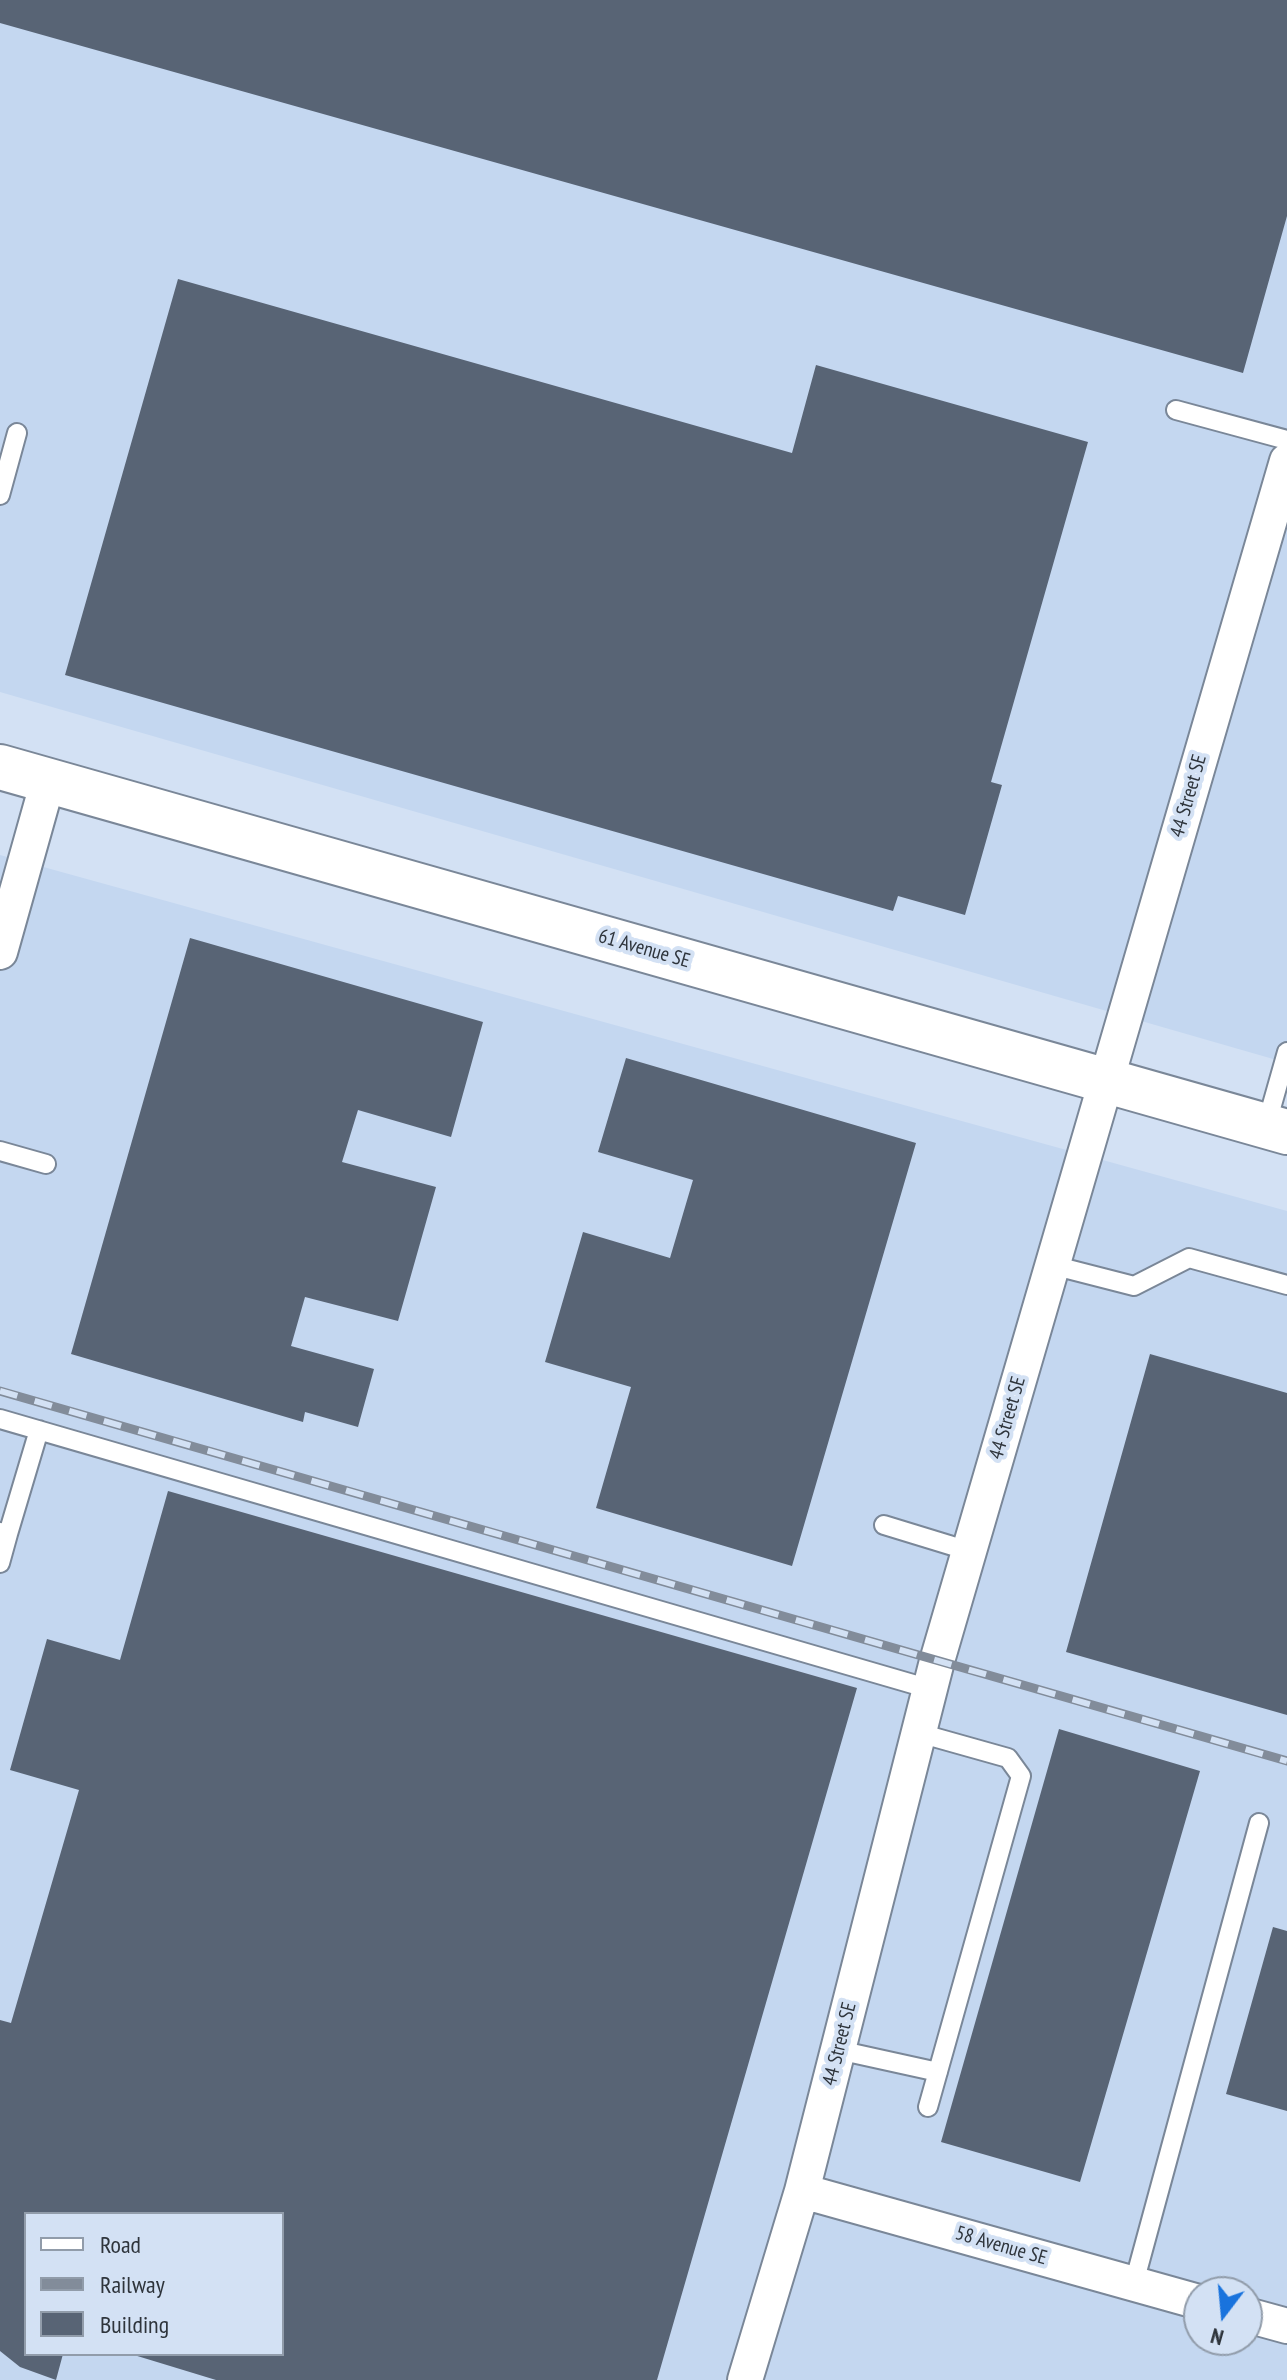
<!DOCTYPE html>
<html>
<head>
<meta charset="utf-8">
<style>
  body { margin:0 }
  #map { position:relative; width:1287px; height:2380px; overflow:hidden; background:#d3e1f4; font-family:"PT Sans Narrow",sans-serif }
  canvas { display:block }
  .legend { position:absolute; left:24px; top:2212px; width:260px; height:144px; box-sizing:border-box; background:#d3e1f4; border:2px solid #919caa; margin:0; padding:10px 14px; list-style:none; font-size:24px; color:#2e343b }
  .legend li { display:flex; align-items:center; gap:16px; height:40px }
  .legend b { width:40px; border:2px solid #919caa }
  .north { position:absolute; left:1183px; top:2276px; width:80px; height:80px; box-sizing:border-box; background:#d3e1f4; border:2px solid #919caa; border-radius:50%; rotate:196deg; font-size:22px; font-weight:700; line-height:32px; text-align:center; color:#2e343b }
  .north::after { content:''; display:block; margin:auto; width:28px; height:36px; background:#1973dd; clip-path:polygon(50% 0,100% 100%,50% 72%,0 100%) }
</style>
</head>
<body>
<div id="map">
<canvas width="1287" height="2380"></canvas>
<ul class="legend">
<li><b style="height:10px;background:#fff"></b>Road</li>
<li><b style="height:10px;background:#828c9a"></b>Railway</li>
<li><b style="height:22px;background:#586475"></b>Building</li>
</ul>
<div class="north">N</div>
</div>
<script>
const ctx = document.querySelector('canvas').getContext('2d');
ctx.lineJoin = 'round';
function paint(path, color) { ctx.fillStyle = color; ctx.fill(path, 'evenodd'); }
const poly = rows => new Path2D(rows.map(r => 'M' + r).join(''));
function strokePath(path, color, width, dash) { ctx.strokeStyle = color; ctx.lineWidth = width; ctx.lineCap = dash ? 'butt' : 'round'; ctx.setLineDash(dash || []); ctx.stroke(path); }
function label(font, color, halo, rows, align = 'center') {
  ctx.font = font + ' "PT Sans Narrow",sans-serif'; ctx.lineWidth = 8; ctx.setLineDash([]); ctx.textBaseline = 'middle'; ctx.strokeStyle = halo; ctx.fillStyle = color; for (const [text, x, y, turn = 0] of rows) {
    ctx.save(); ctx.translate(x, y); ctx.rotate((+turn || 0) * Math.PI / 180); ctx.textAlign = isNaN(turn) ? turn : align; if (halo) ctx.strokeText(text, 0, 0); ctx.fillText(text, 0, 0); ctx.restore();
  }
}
paint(poly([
  [0,0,1287,0,1287,1063,0,692],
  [0,855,1287,1211,1287,2380,0,2380],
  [26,2214,282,2214,282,2354,26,2354],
  [1199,2292,1247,2292,1247,2340,1199,2340]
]), '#c4d7f0');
paint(poly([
  [0,0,1287,0,1287,216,1243,373,0,23],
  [178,279,792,453,816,365,1088,442,991,782,1002,785,965,915,898,896,893,911,65,675],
  [190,938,483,1022,451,1137,358,1110,342,1162,436,1187,398,1321,305,1297,291,1346,374,1369,358,1427,305,1412,303,1422,71,1354],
  [626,1058,916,1143,792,1566,596,1508,631,1387,545,1362,583,1232,670,1258,693,1180,598,1152],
  [1150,1354,1287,1393,1287,1715,1066,1652],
  [168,1491,857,1688,657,2380,216,2380,134,2355,282,2354,282,2214,26,2214,26,2354,63,2354,56,2380,20,2367,0,2351,0,2020,11,2023,79,1790,10,1770,47,1639,120,1660],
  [1059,1729,1200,1771,1080,2182,941,2142],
  [1273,1927,1287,1931,1287,2111,1226,2094]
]), '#586475');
const lane = poly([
  [1176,410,1287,440],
  [0,495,17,433],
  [1266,1126,1287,1052],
  [0,1151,46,1164],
  [1052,1265,1134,1286,1189,1258,1287,1285],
  [0,1419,930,1689],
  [884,1525,969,1551],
  [0,1532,8,1534,0,1563],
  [8,1534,39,1430],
  [919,1733,1008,1758,1021,1776,928,2107],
  [838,2050,938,2072],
  [1134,2283,1259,1823]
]);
const street = poly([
  [0,952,48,781],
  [802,2191,1199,2302],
  [1247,2315,1287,2326],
  [745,2380,802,2191,937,1661,1287,461]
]);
const secondary = poly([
  [0,767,1287,1132]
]);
strokePath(lane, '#7a8798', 22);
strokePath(street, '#7a8798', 38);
strokePath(secondary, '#7a8798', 48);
strokePath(lane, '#fff', 18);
strokePath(street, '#fff', 34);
strokePath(secondary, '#fff', 44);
const rail = poly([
  [0,1391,1287,1761]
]);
strokePath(rail, '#828c9a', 9);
strokePath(rail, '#d3e1f4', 6, [18]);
label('20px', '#2e343b', '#d3e1f4', [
  ["44 Street SE",1189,796,-74],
  ["61 Avenue SE",644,949,16],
  ["44 Street SE",1008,1418,-74],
  ["44 Street SE",840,2044,-76],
  ["58 Avenue SE",1001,2246,16]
]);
</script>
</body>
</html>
